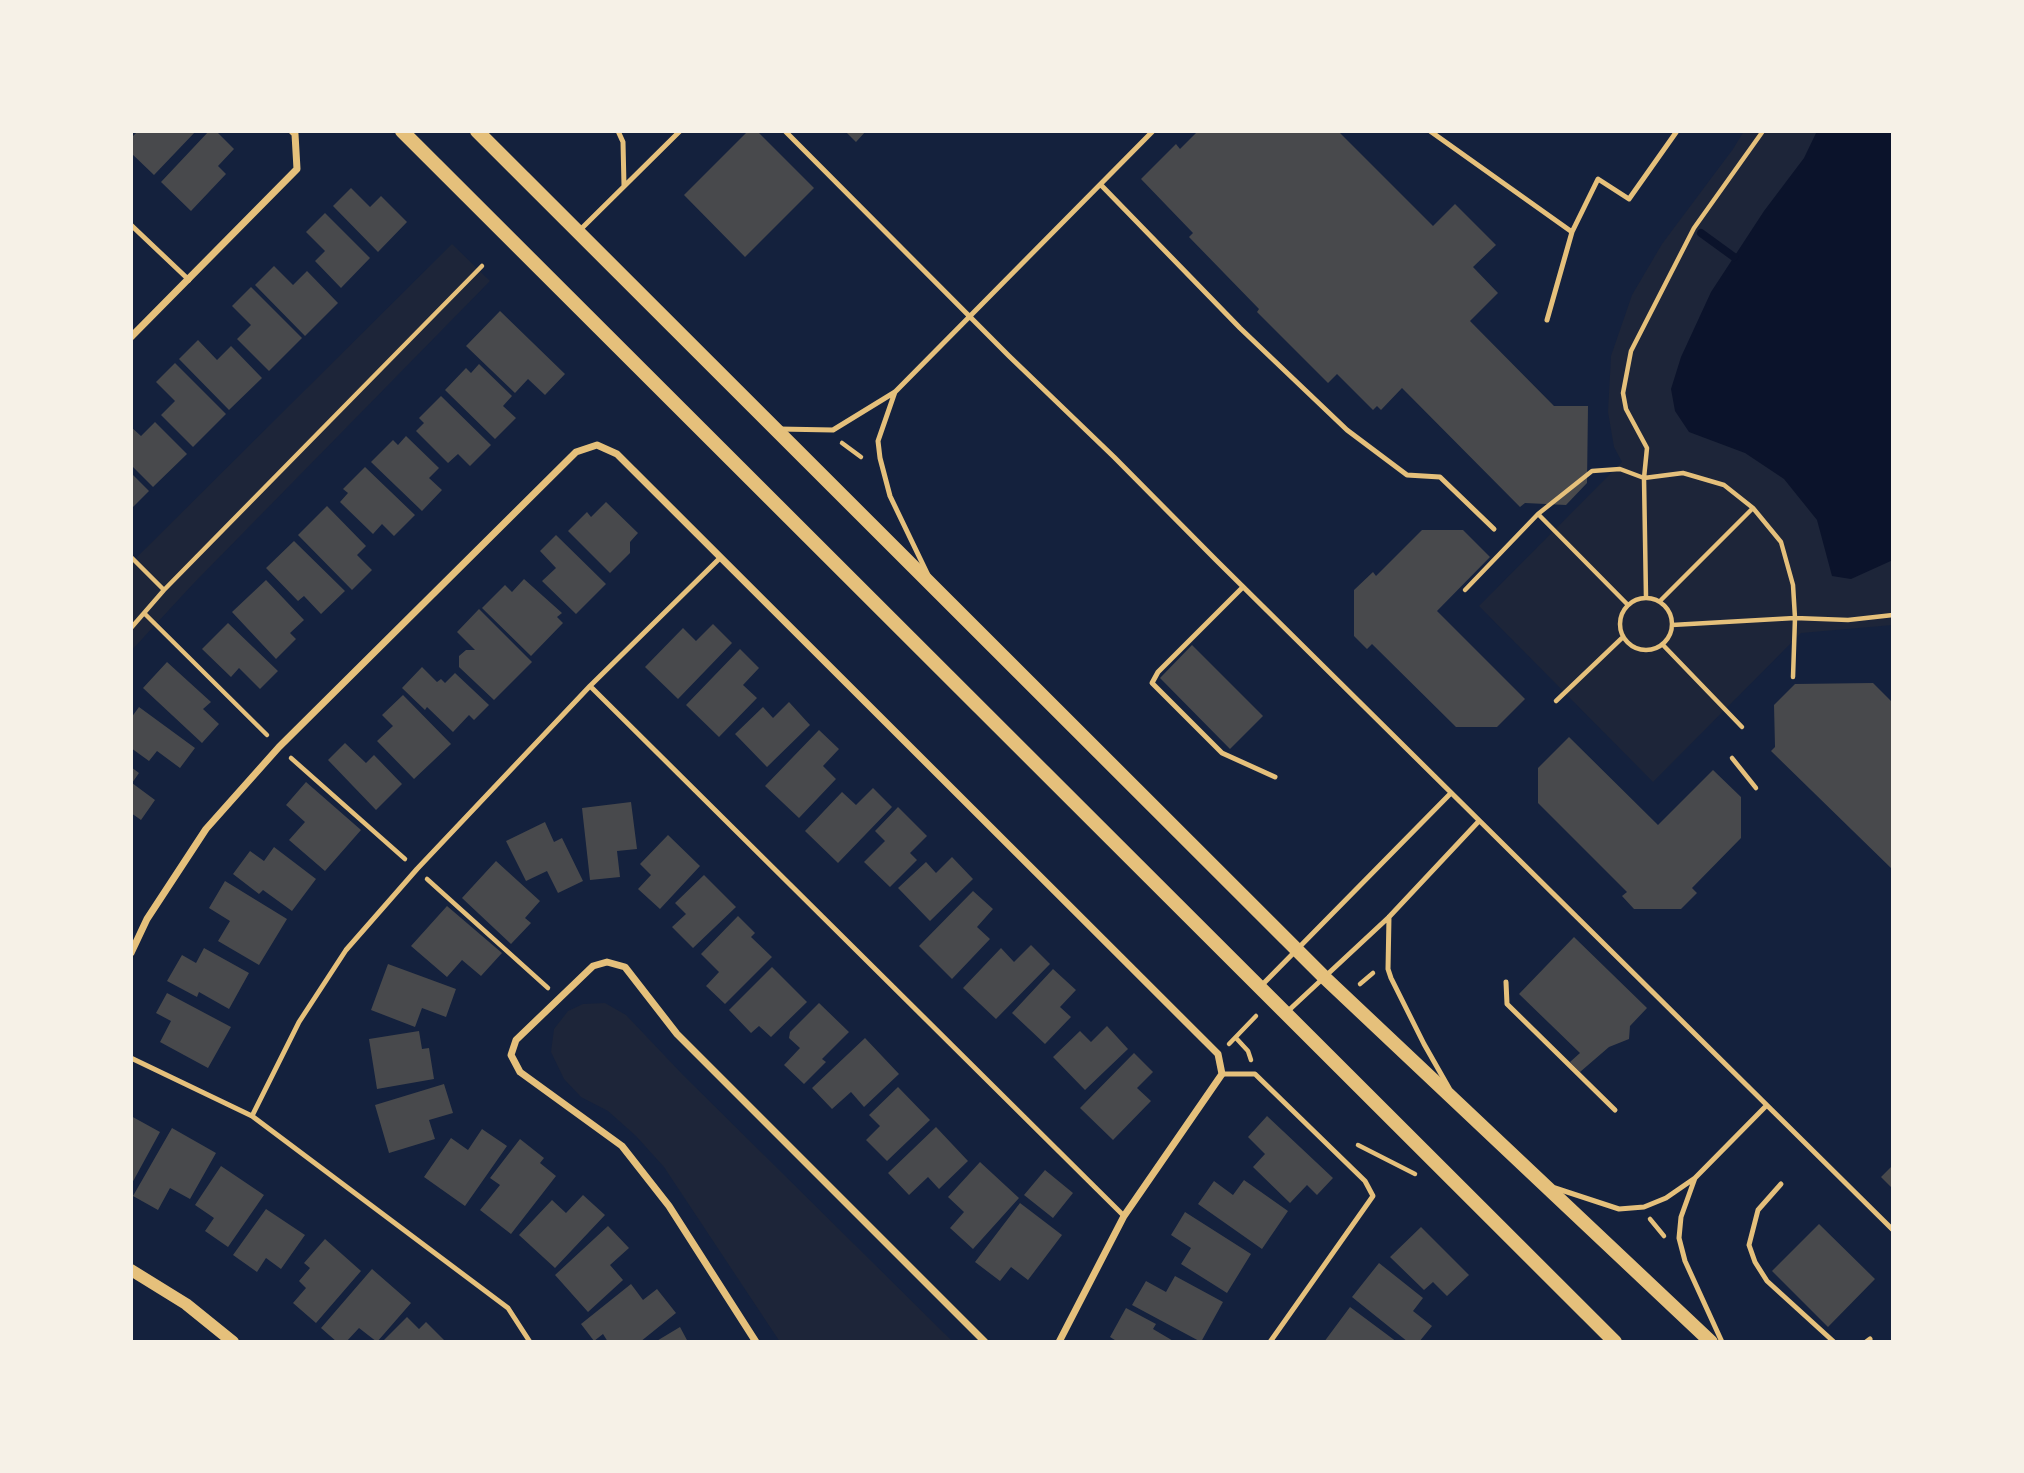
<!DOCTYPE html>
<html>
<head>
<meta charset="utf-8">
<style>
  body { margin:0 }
  #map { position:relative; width:2024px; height:1473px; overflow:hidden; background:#14213d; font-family:"Roboto Condensed",sans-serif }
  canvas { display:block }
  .frame { position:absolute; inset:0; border:133px solid #f6f1e7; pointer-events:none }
</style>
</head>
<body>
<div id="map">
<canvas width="2024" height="1473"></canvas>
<div class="frame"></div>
</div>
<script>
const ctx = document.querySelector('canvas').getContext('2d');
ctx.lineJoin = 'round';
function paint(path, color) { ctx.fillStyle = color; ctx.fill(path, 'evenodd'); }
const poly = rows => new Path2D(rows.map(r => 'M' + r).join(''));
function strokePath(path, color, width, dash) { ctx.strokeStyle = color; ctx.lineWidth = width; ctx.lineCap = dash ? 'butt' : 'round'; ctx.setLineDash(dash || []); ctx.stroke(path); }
paint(poly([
  [1744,131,1893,131,1893,625,1801,633,1653,782,1479,606,1622,462,1614,447,1608,412,1611,356,1632,295,1662,244,1733,149],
  [452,244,490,281,193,584,131,651,131,563],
  [605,1003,626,1015,683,1075,953,1342,780,1342,664,1167,636,1136,608,1111,581,1097,564,1079,551,1052,554,1029,568,1011,583,1004]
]), '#1d2539');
paint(poly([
  [1817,131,1893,131,1893,560,1851,579,1832,576,1817,520,1784,479,1745,453,1689,432,1675,411,1671,389,1681,357,1711,292,1764,211,1804,158]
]), '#0b132b');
strokePath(poly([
  [1701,233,1734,257]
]), '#0b132b', 8);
paint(poly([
  [138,131,196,131,154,175,131,153,131,138],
  [209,131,216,131,234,149,218,166,226,174,191,211,161,182],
  [748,131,757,131,814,188,745,257,684,195],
  [845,131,866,131,856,142],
  [1198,131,1338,131,1433,226,1455,204,1496,245,1473,267,1498,293,1470,321,1554,406,1588,406,1587,483,1566,505,1525,503,1520,507,1402,388,1381,410,1377,406,1373,410,1337,374,1328,383,1257,312,1259,309,1189,237,1193,233,1141,179,1176,144,1180,149],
  [351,188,370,207,381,196,407,222,378,252,333,206],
  [325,213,370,258,341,288,315,261,325,251,306,232],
  [274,266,293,285,307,271,338,303,305,336,255,285],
  [251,287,302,338,269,371,237,339,251,325,232,306],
  [500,311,565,374,545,395,528,379,515,393,466,346],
  [198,340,217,360,231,346,262,378,229,410,179,359],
  [175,363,226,414,193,447,161,415,175,401,156,382],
  [479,364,512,396,503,406,516,418,495,439,445,390,466,368,471,373],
  [441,396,491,445,470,466,458,454,448,463,416,431,424,423,419,418],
  [155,422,187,454,153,487,131,465,131,427,141,436],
  [406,436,439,468,429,478,442,490,422,511,371,462,393,440,398,445],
  [365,467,415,515,394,536,382,524,373,534,340,502,348,493,343,489],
  [131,473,149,491,131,509],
  [606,502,638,533,630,542,630,553,610,573,568,531,587,512,591,517],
  [327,506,366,546,357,555,372,570,352,590,298,535],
  [1422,530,1463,530,1490,557,1437,611,1525,699,1497,727,1456,727,1372,644,1367,649,1354,636,1354,590,1373,572,1376,576],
  [556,535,606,584,576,614,542,581,556,568,540,551],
  [294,541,345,591,321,614,304,596,298,601,266,568],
  [524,579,562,613,557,617,563,623,531,656,482,608,505,585,512,592],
  [266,580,304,620,290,633,296,639,276,659,232,612],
  [479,609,532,662,494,700,459,667,459,656,466,650,475,650,457,632],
  [228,623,278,671,260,689,239,668,231,677,202,649],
  [713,624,732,643,678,699,645,667,683,628,696,641],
  [1192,645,1263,716,1230,749,1160,678],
  [740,649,759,668,743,685,757,698,719,737,686,705],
  [167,662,211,702,203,709,219,724,202,743,143,688],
  [422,667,437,682,441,679,445,683,455,673,489,705,474,720,469,715,453,732,427,707,425,710,402,688],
  [1873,683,1893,703,1893,870,1771,751,1775,747,1774,705,1795,684],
  [403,695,451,744,414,779,377,741,393,726,382,715],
  [789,702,810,725,767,767,735,734,763,707,773,718],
  [139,707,195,748,180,768,157,751,149,761,131,748,131,718],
  [819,730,839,749,823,766,836,779,799,818,765,786],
  [1569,737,1658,825,1713,770,1741,797,1741,838,1692,888,1697,893,1681,909,1634,909,1622,896,1627,892,1538,803,1538,768],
  [345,743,366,763,374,755,402,784,376,810,328,760],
  [131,767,139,773,132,783,155,800,141,820,131,813],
  [306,782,361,830,325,871,289,840,305,822,286,805],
  [873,788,892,807,838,863,805,831,842,792,856,805],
  [631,802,637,849,617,851,620,877,590,880,582,808],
  [898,807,927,836,910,853,917,860,890,887,864,862,885,841,875,831],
  [545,822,554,842,562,838,583,881,558,893,547,871,526,881,506,841],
  [668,835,700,866,660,909,638,889,651,875,640,864],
  [274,847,316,879,292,911,263,890,259,894,233,874,250,851,264,861],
  [952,857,973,879,930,921,898,888,926,862,936,873],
  [496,861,540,901,525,918,531,923,511,944,462,898],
  [704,875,736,907,693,948,672,927,686,914,675,903],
  [225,881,287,919,259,965,218,941,230,921,209,908],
  [973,891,993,909,977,927,990,939,952,979,919,946],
  [447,906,502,953,481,976,462,960,447,977,411,946],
  [738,916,755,933,751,937,772,957,725,1004,706,986,719,972,701,954],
  [1574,937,1647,1008,1630,1026,1629,1039,1609,1047,1580,1072,1570,1062,1580,1053,1519,994],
  [1031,945,1050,964,996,1019,963,988,1001,948,1014,962],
  [204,948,249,973,229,1009,199,992,197,997,167,981,182,955,196,963],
  [388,964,456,989,446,1017,422,1008,415,1027,371,1010],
  [772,967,807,1002,771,1037,759,1026,751,1033,729,1010],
  [1053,969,1076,990,1060,1007,1071,1017,1045,1044,1012,1013],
  [167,993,231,1027,208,1068,160,1042,171,1021,156,1013],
  [819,1003,849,1032,822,1059,826,1062,804,1084,784,1065,800,1048,789,1038,790,1032],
  [1107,1026,1128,1049,1085,1090,1053,1057,1080,1031,1091,1042],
  [419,1031,422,1049,429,1048,434,1079,377,1089,369,1039],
  [865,1038,899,1074,864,1107,851,1092,832,1109,812,1088],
  [1134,1053,1153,1072,1137,1088,1151,1101,1113,1140,1080,1108],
  [444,1084,453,1113,429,1120,435,1139,389,1153,375,1105],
  [898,1087,930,1120,887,1161,866,1140,880,1126,869,1115],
  [131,1116,160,1132,131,1185],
  [1267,1116,1333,1178,1317,1195,1307,1185,1290,1203,1253,1167,1265,1154,1248,1137],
  [936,1127,968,1161,939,1189,928,1177,909,1195,888,1173],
  [172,1128,216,1153,190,1199,170,1188,158,1210,133,1196],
  [482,1129,507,1146,465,1206,424,1177,451,1138,468,1150],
  [520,1139,544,1158,540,1163,556,1176,511,1234,480,1210,500,1185,490,1178],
  [980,1162,1019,1198,973,1249,950,1228,964,1212,948,1197],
  [1893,1165,1893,1189,1881,1177],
  [221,1166,264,1195,228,1247,205,1231,214,1218,195,1205],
  [1045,1170,1073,1193,1053,1218,1024,1195],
  [1244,1180,1288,1211,1262,1249,1198,1204,1214,1181,1233,1195],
  [583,1195,605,1215,555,1268,519,1235,552,1200,566,1213],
  [1020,1203,1062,1235,1028,1280,1011,1267,1000,1281,975,1262],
  [266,1209,305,1235,281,1269,266,1258,257,1272,233,1255],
  [1185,1212,1251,1254,1227,1293,1181,1264,1191,1248,1171,1235],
  [1819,1224,1875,1279,1828,1327,1772,1271],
  [608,1226,629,1248,610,1265,623,1280,588,1312,555,1275],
  [1421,1227,1469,1275,1447,1296,1433,1282,1424,1290,1390,1257],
  [325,1239,361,1271,316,1323,293,1303,306,1288,299,1281,310,1268,304,1263],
  [1379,1263,1423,1298,1413,1311,1432,1326,1419,1342,1408,1342,1352,1297],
  [372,1269,411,1303,377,1342,359,1328,346,1342,337,1342,321,1328],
  [1175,1276,1223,1302,1201,1342,1132,1305,1146,1281,1166,1292],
  [631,1284,643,1300,657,1289,676,1313,640,1342,608,1342,603,1334,594,1341,581,1324],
  [1350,1307,1397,1342,1324,1342],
  [1126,1308,1156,1324,1153,1329,1175,1342,1118,1342,1110,1337],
  [407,1317,419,1329,426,1322,446,1342,382,1342],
  [680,1327,688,1342,655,1342]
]), '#48494c');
strokePath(poly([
  [842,443,861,457],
  [1538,514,1628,605],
  [131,557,164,590],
  [1465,590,1538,514,1592,471,1620,469,1644,478,1683,473,1724,485,1753,508,1781,542,1793,585,1795,618,1793,677],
  [1646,597,1644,478,1647,448,1626,409,1623,393,1631,351,1694,228,1763,131],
  '1620 624a26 26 0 1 1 52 0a26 26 0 1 1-52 0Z',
  [1661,600,1753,508],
  [144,613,267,735],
  [1672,625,1795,618,1848,620,1893,615],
  [131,628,164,590,482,266],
  [1663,645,1742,727],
  [1556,701,1623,637],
  [291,758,405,859],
  [1732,758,1756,788],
  [427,879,548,988],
  [1360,984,1373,973],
  [1236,1038,1248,1051,1251,1060],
  [1229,1044,1256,1016],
  [1358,1145,1415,1174],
  [1650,1219,1664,1236]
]), '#e5c07b', 4.5);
strokePath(poly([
  [618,131,623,142,624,186],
  [785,131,1009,356,1114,457,1216,560,1893,1230],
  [1430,131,1572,232,1547,320],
  [1101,185,1240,328,1347,430,1407,475,1440,477,1494,529],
  [131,225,189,280],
  [580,230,680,131],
  [1572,232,1598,179,1629,199,1677,131],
  [895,392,878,441,880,458,890,496,928,575],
  [779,429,833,430,895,392,1153,131],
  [1243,587,1158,672,1152,683,1222,753,1275,777],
  [590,686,1124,1216],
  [1389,917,1388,969,1391,978,1424,1044,1449,1088],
  [1506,982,1507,1004,1615,1110],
  [1262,985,1451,793],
  [1288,1011,1389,917,1479,821],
  [131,1058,252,1116,508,1308,530,1342],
  [1222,1074,1255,1074,1365,1181,1373,1196,1270,1342],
  [252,1116,299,1022,346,950,417,869,590,686,720,558],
  [1695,1178,1681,1217,1679,1238,1685,1261,1722,1342],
  [1781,1184,1758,1210,1749,1245,1755,1262,1767,1281,1834,1342],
  [1555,1188,1619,1209,1644,1207,1666,1198,1695,1178,1766,1106],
  [1866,1342,1870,1339]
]), '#e5c07b', 5);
strokePath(poly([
  [131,337,297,169,295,134,292,131],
  [131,953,147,919,206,829,279,747,576,452,597,445,617,454,1218,1054,1222,1074,1124,1216,1059,1342],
  [756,1342,669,1206,622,1146,520,1072,511,1055,516,1040,593,966,607,962,625,967,677,1034,985,1342]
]), '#e5c07b', 7);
strokePath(poly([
  [131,1270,186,1304,233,1342]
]), '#e5c07b', 12);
strokePath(poly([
  [402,131,1615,1342],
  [477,131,1324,977,1711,1342]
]), '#e5c07b', 14);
</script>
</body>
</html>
